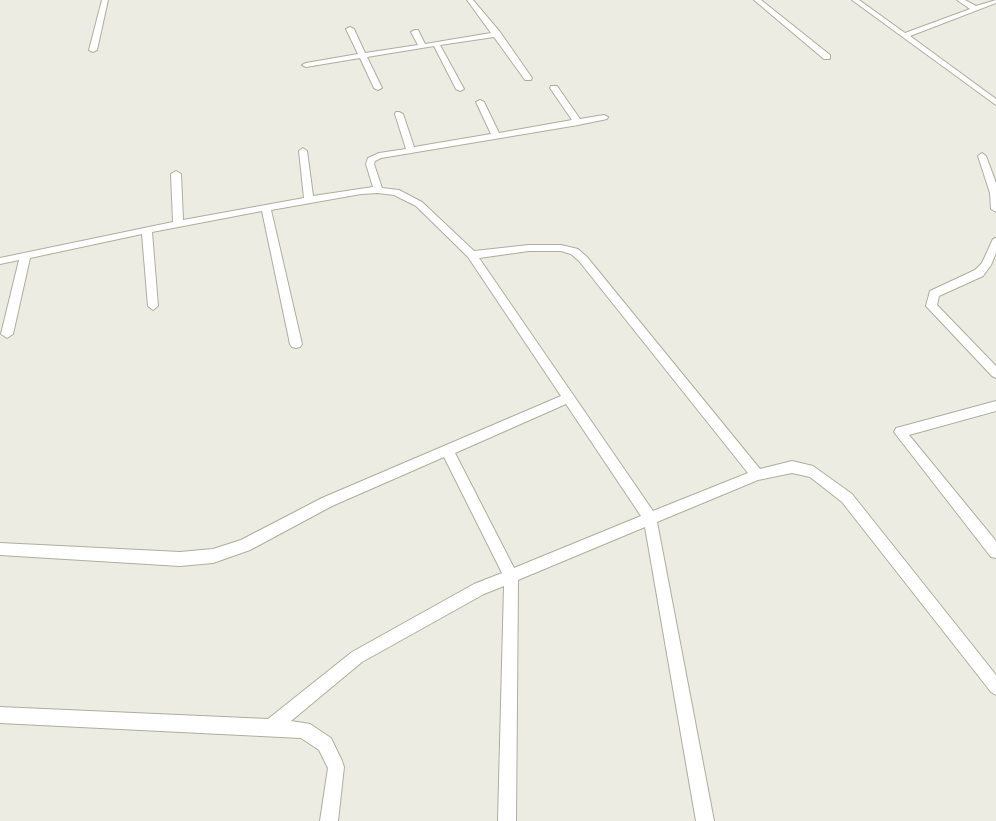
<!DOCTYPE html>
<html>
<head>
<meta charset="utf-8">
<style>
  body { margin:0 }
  canvas { display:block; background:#edece2 }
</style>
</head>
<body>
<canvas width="996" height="821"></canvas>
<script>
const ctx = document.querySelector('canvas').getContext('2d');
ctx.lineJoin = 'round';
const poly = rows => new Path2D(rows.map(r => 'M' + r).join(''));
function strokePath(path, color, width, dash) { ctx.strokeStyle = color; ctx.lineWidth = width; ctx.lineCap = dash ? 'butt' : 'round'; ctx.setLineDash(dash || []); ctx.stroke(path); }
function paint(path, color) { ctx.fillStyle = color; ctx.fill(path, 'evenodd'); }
const minor = poly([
  [102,0,108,0,97,50,93,52,89,50,102,0],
  [467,0,473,0,500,32,532,78,531,80,525,80,494,37,440,45,464,89,460,91,456,89,434,46,367,57,382,88,378,90,374,88,360,58,306,67,302,65,306,63,358,54,346,29,350,27,354,29,365,53,418,45,411,32,415,30,418,30,425,44,491,33,467,0],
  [754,0,761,0,830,55,830,59,824,59,754,0],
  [852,0,859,0,905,33,970,9,957,0,965,0,976,6,996,0,996,3,910,36,996,99,996,105,852,0],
  [551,86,557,86,580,119,604,115,608,117,607,119,578,125,381,158,375,161,374,164,382,188,399,190,422,202,474,251,529,245,561,245,578,249,587,257,760,469,792,461,813,466,852,494,996,675,996,695,991,692,842,502,810,477,792,473,758,480,657,522,714,821,696,821,645,527,518,580,516,821,498,821,504,586,484,594,362,662,291,721,310,724,331,738,342,761,344,767,338,821,320,821,328,768,319,750,301,738,0,723,0,707,268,719,352,652,474,584,502,573,444,457,332,506,250,550,213,563,180,566,0,555,0,543,180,552,213,549,241,540,322,498,561,396,468,257,416,206,394,195,378,193,361,194,271,210,302,344,300,347,296,348,292,347,290,344,262,211,152,232,158,306,153,310,148,306,142,234,30,258,13,334,7,338,1,334,19,260,0,264,0,258,173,222,171,174,176,171,181,174,183,220,304,198,299,151,303,148,307,151,313,196,373,187,366,164,368,158,379,153,406,149,395,114,396,112,399,112,403,114,414,147,491,134,476,102,480,100,484,102,499,133,572,120,550,88,551,86],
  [529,251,561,251,571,254,579,261,748,473,653,511,479,258,529,251],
  [566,404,641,516,514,568,455,453,566,404],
  [982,153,986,156,996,183,996,212,991,209,990,193,978,156,982,153],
  [996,238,996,253,991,265,983,276,939,296,937,305,996,366,996,378,992,376,926,306,930,291,975,270,982,263,993,239,996,238],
  [996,401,996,411,909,435,996,541,996,558,991,557,894,432,896,428,900,427,996,401]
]);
strokePath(minor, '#aeae9d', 2);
paint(minor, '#fff');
</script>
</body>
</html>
